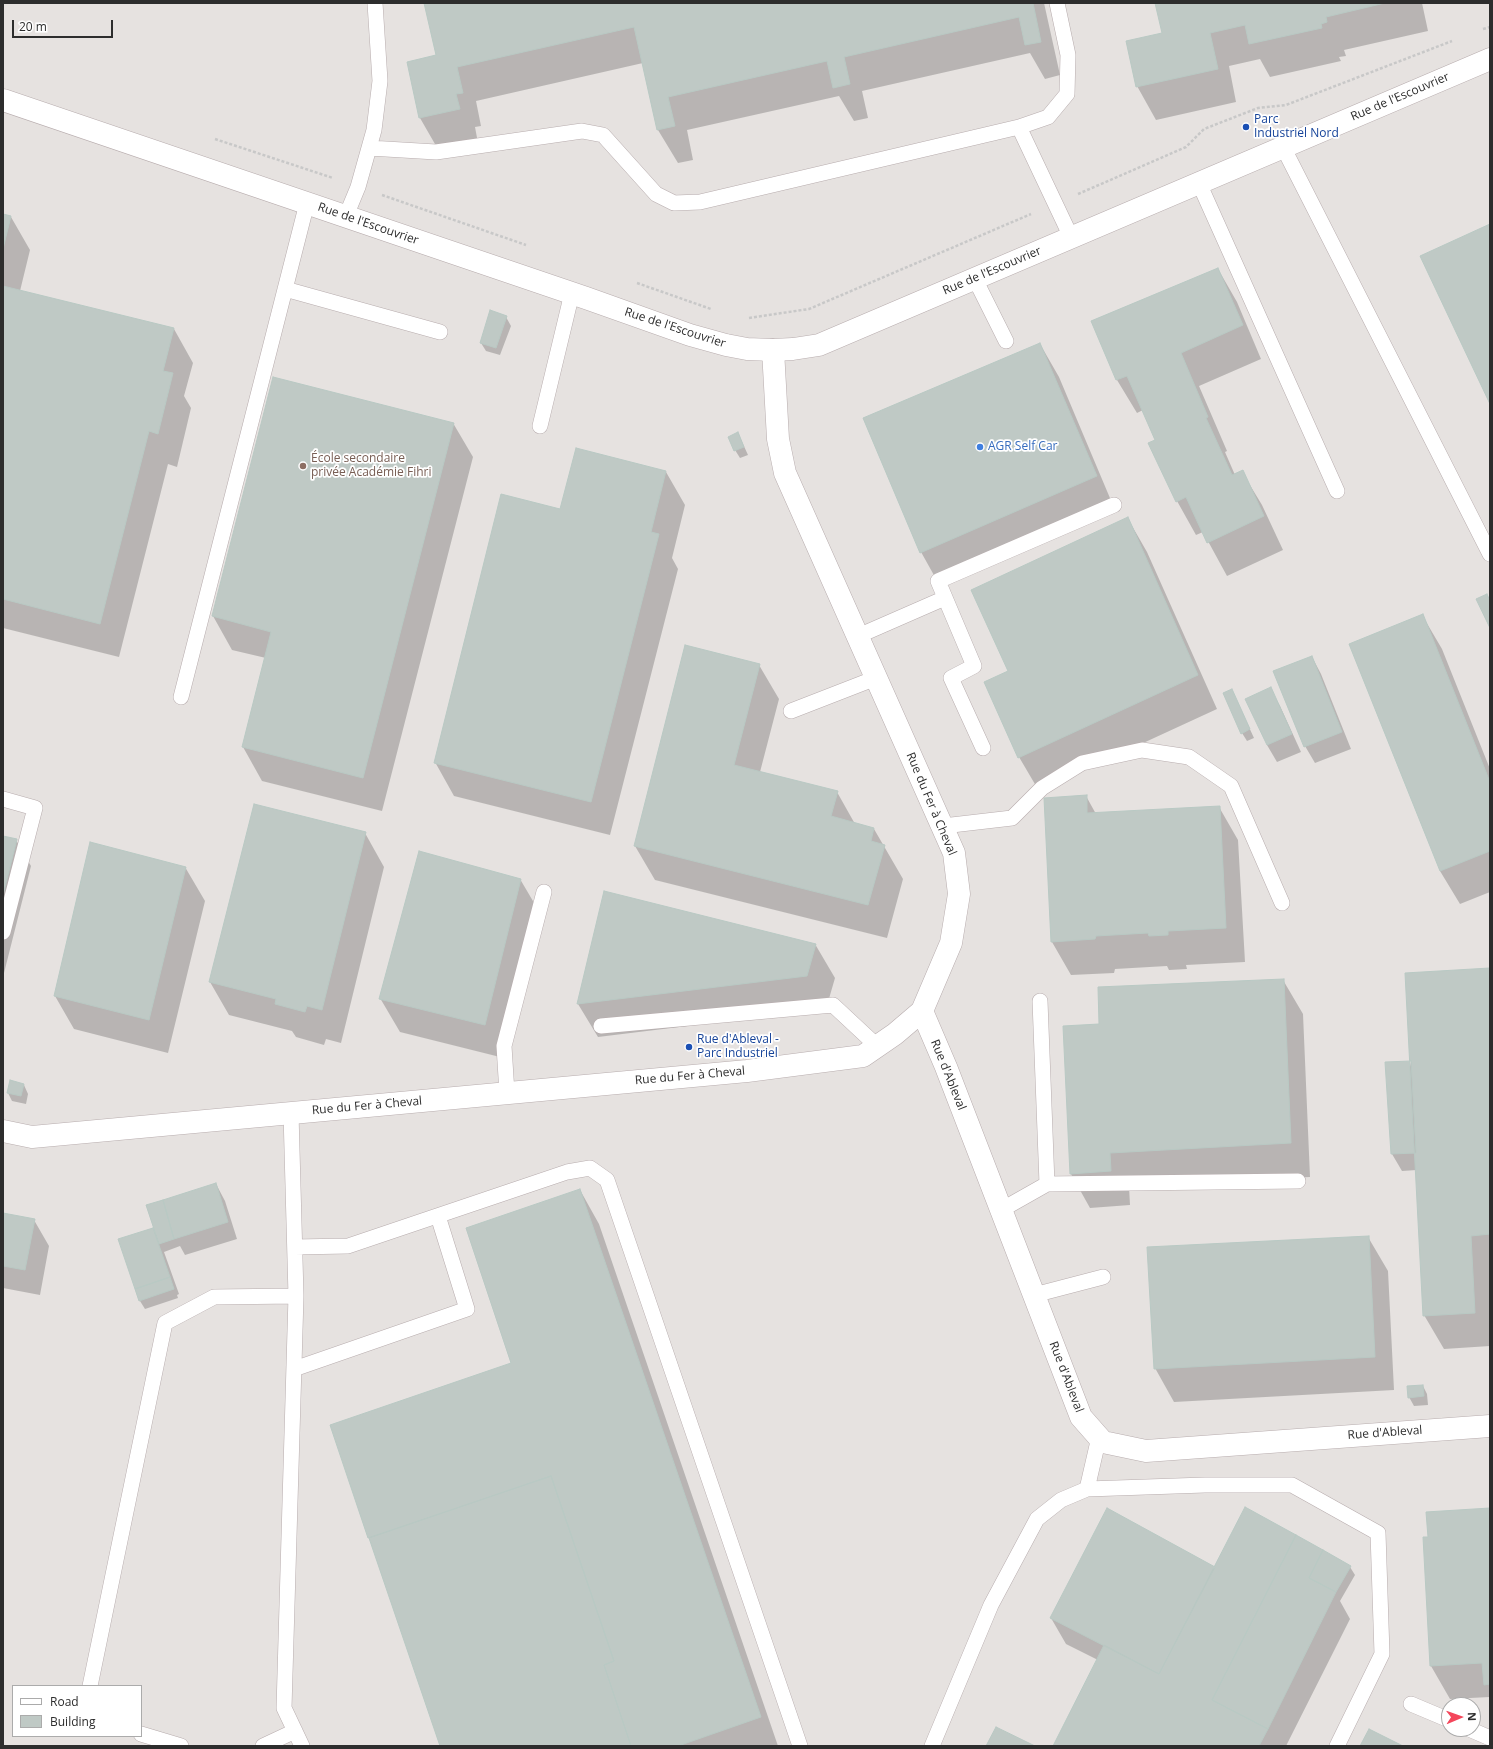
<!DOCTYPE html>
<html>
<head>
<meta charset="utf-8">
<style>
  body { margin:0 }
  #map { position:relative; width:1493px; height:1749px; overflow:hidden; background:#e0ede8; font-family:"Open Sans",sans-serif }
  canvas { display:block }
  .frame { position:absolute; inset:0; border:4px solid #2d2d2d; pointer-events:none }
  .legend { position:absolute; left:12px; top:1685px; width:130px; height:52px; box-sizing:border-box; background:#fff; border:1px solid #ababab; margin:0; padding:5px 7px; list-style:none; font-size:12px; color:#2d2d2d }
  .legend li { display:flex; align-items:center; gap:8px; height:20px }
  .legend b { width:20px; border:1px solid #ababab }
  .north { position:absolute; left:1441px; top:1697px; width:40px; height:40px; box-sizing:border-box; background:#fff; border:1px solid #ababab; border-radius:50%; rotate:88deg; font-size:11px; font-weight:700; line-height:16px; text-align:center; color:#2d2d2d }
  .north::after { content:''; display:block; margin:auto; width:14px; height:18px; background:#f4465b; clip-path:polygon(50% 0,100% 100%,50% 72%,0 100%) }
  .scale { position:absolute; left:12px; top:20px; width:101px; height:18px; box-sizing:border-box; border:2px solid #2d2d2d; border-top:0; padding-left:5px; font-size:12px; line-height:14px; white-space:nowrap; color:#2d2d2d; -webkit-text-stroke:3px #fff; paint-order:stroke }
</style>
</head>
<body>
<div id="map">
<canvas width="1493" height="1749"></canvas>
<div class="frame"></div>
<ul class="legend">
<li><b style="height:5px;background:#fff"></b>Road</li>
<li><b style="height:11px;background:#bfc9c5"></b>Building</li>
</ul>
<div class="north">N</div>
<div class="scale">20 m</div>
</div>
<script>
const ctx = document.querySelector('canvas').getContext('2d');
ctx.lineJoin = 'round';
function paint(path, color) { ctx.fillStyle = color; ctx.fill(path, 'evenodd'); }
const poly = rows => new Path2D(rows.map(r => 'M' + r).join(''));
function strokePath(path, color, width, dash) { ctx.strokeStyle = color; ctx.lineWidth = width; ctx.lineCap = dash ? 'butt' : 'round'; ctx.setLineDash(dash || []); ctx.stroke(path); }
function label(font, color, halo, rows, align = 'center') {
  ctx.font = font + ' "Open Sans",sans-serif'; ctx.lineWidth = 3.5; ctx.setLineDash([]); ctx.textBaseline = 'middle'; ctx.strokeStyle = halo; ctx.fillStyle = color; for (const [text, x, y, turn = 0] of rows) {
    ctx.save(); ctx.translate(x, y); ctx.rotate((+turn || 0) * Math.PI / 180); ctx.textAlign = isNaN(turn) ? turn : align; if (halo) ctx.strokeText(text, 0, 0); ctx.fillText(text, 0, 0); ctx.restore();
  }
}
paint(poly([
  [3,3,1490,3,1490,1746,3,1746],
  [13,1686,141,1686,141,1736,13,1736],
  [1449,1705,1473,1705,1473,1729,1449,1729]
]), '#e6e2e0');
paint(poly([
  [425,3,1044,3,1060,75,1045,79,1030,53,862,91,868,118,854,121,839,96,687,130,693,160,678,163,658,130,643,63,476,101,481,126,475,127,478,143,439,151,420,118,437,56],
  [1156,3,1422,3,1428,31,1344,50,1346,56,1339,57,1341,61,1270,77,1260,59,1229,66,1236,102,1156,120,1137,86,1163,34],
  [3,215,11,217,30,250,20,291,174,329,193,363,184,396,191,408,177,467,168,464,119,657,3,628],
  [1218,269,1237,302,1261,359,1199,386,1227,451,1225,452,1235,475,1242,472,1262,505,1283,550,1227,576,1203,532,1196,535,1177,501,1156,440,1143,410,1137,413,1117,380,1092,321],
  [506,317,511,326,500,355,486,351,481,343],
  [1040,344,1059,377,1115,510,940,586,921,552],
  [453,423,473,457,382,811,262,781,243,747,266,658,232,650,213,616],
  [738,433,748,455,740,458,735,450],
  [666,472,685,505,672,558,678,569,610,835,454,796,435,762,561,510],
  [1128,519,1147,552,1217,709,1039,791,1019,757,1009,671],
  [1422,615,1442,649,1490,769,1490,892,1460,904,1440,871],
  [1312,657,1321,674,1351,749,1315,763,1305,746],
  [759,665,779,699,760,772,837,792,855,824,874,829,903,879,887,938,655,880,635,846],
  [1270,689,1280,706,1301,752,1277,762,1267,745],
  [1236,699,1254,738,1247,741,1242,733],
  [1086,796,1096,814,1219,807,1238,840,1245,962,1186,965,1187,969,1169,970,1167,966,1115,969,1114,973,1071,975,1052,942],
  [365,833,384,867,341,1043,326,1039,324,1045,296,1037,292,1031,229,1015,210,982],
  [3,837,16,840,31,866,3,977],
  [185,867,205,901,168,1053,74,1029,55,996],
  [520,879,540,913,504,1058,400,1032,380,998],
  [815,944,835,978,826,1009,598,1037,578,1004],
  [1490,969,1490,1346,1444,1349,1424,1315,1417,1170,1402,1171,1392,1154,1411,1062],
  [1283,980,1303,1014,1310,1177,1129,1186,1130,1205,1090,1208,1071,1174,1064,1027,1100,1025],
  [24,1085,28,1094,26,1104,12,1101,8,1093],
  [216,1184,225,1201,237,1239,185,1255,180,1246,164,1252,179,1294,177,1295,178,1298,145,1309,140,1301,153,1229,156,1235],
  [580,1190,599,1224,778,1746,441,1746,331,1426,513,1364],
  [3,1214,34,1220,49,1246,40,1295,3,1288],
  [1368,1237,1388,1271,1394,1390,1174,1402,1155,1368],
  [1423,1386,1427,1394,1428,1405,1414,1406,1409,1397],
  [1490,1509,1490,1697,1450,1699,1431,1666,1429,1538],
  [1350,1567,1355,1575,1340,1601,1350,1619,1286,1746,1054,1746,1098,1660,1066,1644,1051,1618,1215,1568]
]), '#0003');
const building = poly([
  [424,3,1033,3,1041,42,1025,45,1019,17,844,57,850,84,833,88,827,61,668,97,675,126,657,130,634,27,457,67,463,93,456,94,460,109,419,118,407,62,436,55,424,3],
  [1155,3,1385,3,1326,17,1327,22,1321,24,1322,28,1249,44,1245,25,1210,33,1218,69,1136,87,1126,41,1162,33,1155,3],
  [3,214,11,216,3,249,3,214],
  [1490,224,1490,404,1420,256,1490,224],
  [1218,268,1243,325,1181,353,1208,417,1206,418,1232,475,1243,470,1264,516,1207,543,1186,497,1176,502,1148,443,1155,440,1127,376,1116,380,1091,321,1218,268],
  [3,286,174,328,163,371,173,373,158,434,149,431,100,624,3,599,3,286],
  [490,310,507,316,496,348,480,343,490,310],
  [1040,343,1097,476,920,553,863,418,1040,343],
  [273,377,454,423,363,778,242,747,271,632,212,616,273,377],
  [738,432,744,447,734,451,728,437,738,432],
  [576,448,666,471,651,532,659,534,591,802,434,763,501,494,560,509,576,448],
  [1128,517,1198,675,1018,758,984,682,1008,671,971,590,1128,517],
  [1487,594,1490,601,1490,628,1476,599,1487,594],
  [1423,614,1490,782,1490,851,1440,871,1349,644,1423,614],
  [685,645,760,664,734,765,838,791,831,816,874,828,871,841,885,845,868,905,634,846,685,645],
  [1312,656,1342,732,1304,747,1273,671,1312,656],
  [1271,687,1292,734,1267,745,1245,699,1271,687],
  [1232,689,1250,729,1241,734,1223,693,1232,689],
  [1087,795,1087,813,1220,806,1226,928,1168,931,1168,935,1149,936,1148,933,1096,936,1095,939,1051,942,1044,798,1087,795],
  [254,804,366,832,322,1010,307,1006,305,1012,275,1004,276,999,209,982,254,804],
  [3,836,17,839,3,895,3,836],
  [90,842,186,867,149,1020,54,996,90,842],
  [419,851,521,879,485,1025,379,999,419,851],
  [604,891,816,944,807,976,577,1004,604,891],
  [1490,968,1490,1234,1471,1236,1475,1313,1423,1316,1405,973,1490,968],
  [1284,979,1291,1143,1110,1153,1111,1171,1070,1174,1063,1026,1099,1024,1098,987,1284,979],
  [1411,1061,1416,1153,1391,1154,1385,1062,1411,1061],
  [10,1080,24,1084,21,1096,7,1093,10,1080],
  [216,1183,228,1222,174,1239,163,1200,216,1183],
  [580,1189,761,1717,678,1746,631,1746,604,1665,614,1661,551,1476,368,1538,330,1425,511,1363,466,1228,580,1189],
  [163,1200,174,1239,159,1244,146,1205,163,1200],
  [3,1213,35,1219,25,1270,3,1266,3,1213],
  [153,1228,170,1277,135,1289,118,1239,153,1228],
  [1369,1236,1375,1357,1154,1369,1147,1247,1369,1236],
  [170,1277,174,1289,139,1301,135,1289,170,1277],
  [1423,1385,1424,1396,1408,1398,1407,1386,1423,1385],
  [551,1476,614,1661,604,1665,631,1746,440,1746,369,1538,551,1476],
  [1245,1507,1296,1535,1212,1700,1268,1729,1259,1746,1053,1746,1104,1645,1159,1674,1245,1507],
  [1107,1508,1215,1567,1159,1674,1050,1618,1107,1508],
  [1490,1508,1490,1684,1484,1685,1482,1663,1430,1666,1423,1537,1428,1537,1426,1512,1490,1508],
  [1296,1535,1323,1550,1309,1578,1336,1592,1268,1729,1212,1700,1296,1535],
  [1323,1550,1351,1566,1336,1592,1309,1578,1323,1550],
  [996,1727,1035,1746,986,1746,996,1727],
  [1369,1729,1403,1746,1360,1746,1369,1729]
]);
paint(building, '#bfc9c5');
strokePath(building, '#b9c9c4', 1);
const lane = poly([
  [1057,3,1068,55,1067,94,1048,117,1019,127,1071,237],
  [1283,147,1490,554],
  [369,148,436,152,582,131,603,135,656,194,674,203,700,202,1019,127],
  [1199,183,1337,491],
  [346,216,358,187,374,130,380,81,375,3],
  [975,279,1006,341],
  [285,289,440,332],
  [540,426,572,293],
  [858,636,945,598],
  [181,697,307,203],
  [791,711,876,678],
  [983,748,951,678,974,666,938,581,1114,505],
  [3,799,35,808,3,932],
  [943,826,1012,818,1042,788,1082,763,1142,750,1189,757,1231,786,1282,903],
  [1040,1001,1047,1184,1298,1181],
  [601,1026,833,1005,877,1046],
  [507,1093,504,1046,544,892],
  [291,1113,296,1296,284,1708,302,1746],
  [1001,1210,1047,1184],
  [295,1247,348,1246,567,1172,590,1168,607,1180,800,1746],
  [1034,1295,1103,1277],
  [294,1369,467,1309,438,1216],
  [1087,1489,1099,1437],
  [90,1686,165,1323,214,1297,296,1296],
  [1411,1704,1449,1720],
  [1469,1729,1490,1738],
  [141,1734,181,1746],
  [263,1746,295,1731],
  [932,1746,991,1605,1037,1519,1061,1500,1087,1489,1205,1485,1292,1485,1378,1533,1382,1654,1337,1746]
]);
const street = poly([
  [922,1011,946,1067,1081,1417,1103,1442,1146,1451,1490,1426],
  [3,1131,32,1137,747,1071,863,1056,895,1034,922,1011,951,943,959,894,954,853,785,473,778,439,773,350]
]);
const secondary = poly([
  [3,100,586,298,690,335,726,345,747,349,773,350,793,349,819,345,1490,59]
]);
strokePath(lane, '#b8adae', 16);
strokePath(street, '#b8adae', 23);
strokePath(secondary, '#b8adae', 23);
strokePath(poly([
  [1483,29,1490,27],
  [215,139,333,178],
  [1078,194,1186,147,1204,129,1258,108,1286,105,1452,41],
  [382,195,526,245],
  [637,283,711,309],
  [749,318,809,309,1031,214]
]), '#c8c8c8', 2.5, [3, 2]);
strokePath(lane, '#fff', 15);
strokePath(street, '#fff', 22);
strokePath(secondary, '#fff', 22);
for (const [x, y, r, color] of [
  [1246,127,4,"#1a4fb4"],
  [980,447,4,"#3f7fe0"],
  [303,466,4,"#8d6e63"],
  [689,1047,4,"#1a4fb4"]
]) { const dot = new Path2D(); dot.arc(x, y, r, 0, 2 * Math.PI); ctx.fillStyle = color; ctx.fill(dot); strokePath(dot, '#fff', 1.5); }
label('12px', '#2d2d2d', '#fff', [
  ["Rue de l'Escouvrier",1400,97,-23],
  ["Rue de l'Escouvrier",368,224,19],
  ["Rue de l'Escouvrier",992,271,-23],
  ["Rue de l'Escouvrier",675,328,18],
  ["Rue du Fer à Cheval",931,804,67],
  ["Rue d'Ableval",948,1075,68],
  ["Rue du Fer à Cheval",690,1076,-5],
  ["Rue du Fer à Cheval",367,1106,-5],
  ["Rue d'Ableval",1066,1377,69],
  ["Rue d'Ableval",1385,1433,-4]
]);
label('12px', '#164399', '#fff', [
  ["Parc",1254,120],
  ["Industriel Nord",1254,134],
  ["Rue d'Ableval -",697,1040],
  ["Parc Industriel",697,1054]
], 'left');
label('12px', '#366cbe', '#fff', [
  ["AGR Self Car",988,447]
], 'left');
label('12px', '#785e54', '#fff', [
  ["École secondaire",311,459],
  ["privée Académie Fihri",311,473]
], 'left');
</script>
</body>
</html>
